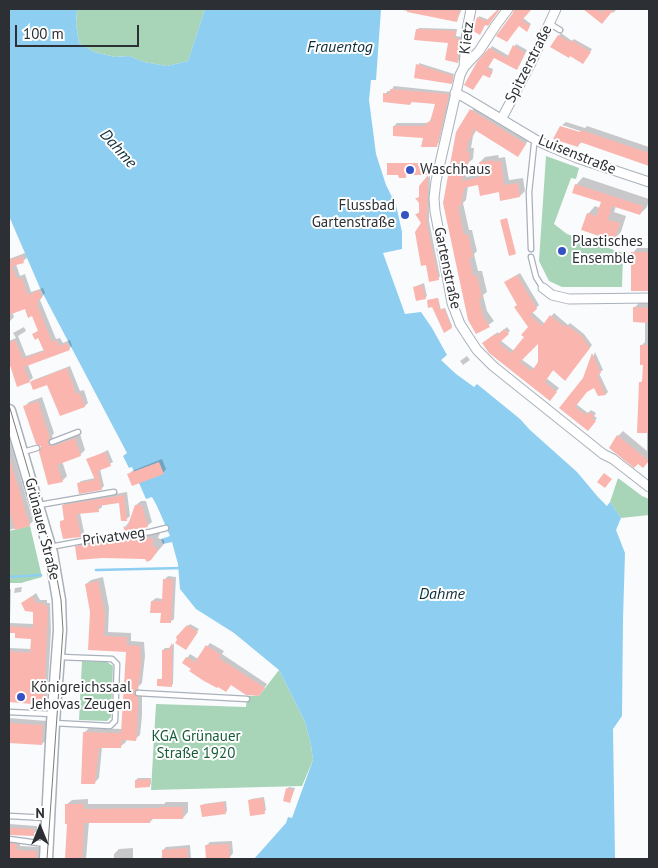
<!DOCTYPE html>
<html>
<head>
<meta charset="utf-8">
<style>
  body { margin:0 }
  #map { position:relative; width:658px; height:868px; overflow:hidden; background:#fafbfd; font-family:"PT Sans",sans-serif }
  canvas { display:block }
  .frame { position:absolute; inset:0; border:10px solid #2c2f33; pointer-events:none }
  .north { position:absolute; left:15px; top:803px; width:50px; height:50px; -webkit-text-stroke:4px #fff; paint-order:stroke; rotate:0deg; font-size:14px; font-weight:700; line-height:20px; text-align:center; color:#2c2f33 }
  .north::after { content:''; display:block; margin:auto; width:18px; height:22px; background:#2c2f33; clip-path:polygon(50% 0,100% 100%,50% 72%,0 100%) }
  .scale { position:absolute; left:15px; top:25px; width:124px; height:22px; box-sizing:border-box; border:2px solid #2c2f33; border-top:0; padding-left:6px; font-size:15px; line-height:18px; white-space:nowrap; color:#2c2f33; -webkit-text-stroke:4px #fff; paint-order:stroke }
</style>
</head>
<body>
<div id="map">
<canvas width="658" height="868"></canvas>
<div class="frame"></div>
<div class="north">N</div>
<div class="scale">100 m</div>
</div>
<script>
const ctx = document.querySelector('canvas').getContext('2d');
ctx.lineJoin = 'round';
function paint(path, color) { ctx.fillStyle = color; ctx.fill(path, 'evenodd'); }
const poly = rows => new Path2D(rows.map(r => 'M' + r).join(''));
function strokePath(path, color, width, dash) { ctx.strokeStyle = color; ctx.lineWidth = width; ctx.lineCap = dash ? 'butt' : 'round'; ctx.setLineDash(dash || []); ctx.stroke(path); }
function label(font, color, halo, rows, align = 'center') {
  ctx.font = font + ' "PT Sans",sans-serif'; ctx.lineWidth = 4; ctx.setLineDash([]); ctx.textBaseline = 'middle'; ctx.strokeStyle = halo; ctx.fillStyle = color; for (const [text, x, y, turn = 0] of rows) {
    ctx.save(); ctx.translate(x, y); ctx.rotate((+turn || 0) * Math.PI / 180); ctx.textAlign = isNaN(turn) ? turn : align; if (halo) ctx.strokeText(text, 0, 0); ctx.fillText(text, 0, 0); ctx.restore();
  }
}
paint(poly([
  [77,9,205,9,188,61,167,66,144,62,129,56,115,57,94,52,79,43,76,24],
  [546,156,579,168,576,179,571,178,554,224,567,234,623,253,622,287,562,287,549,281,539,261],
  [618,478,642,496,649,499,649,515,621,518,610,502],
  [30,526,42,577,21,583,9,583,9,531],
  [82,661,107,662,113,666,111,717,107,721,79,720],
  [279,670,305,722,311,745,313,760,302,786,151,790,156,704,246,707,247,696,259,696]
]), '#a8d4b8');
paint(poly([
  [9,9,77,9,76,24,79,43,94,52,115,57,129,56,144,62,167,66,188,61,205,9,381,9,376,80,371,80,369,100,376,154,386,185,396,205,402,232,402,249,383,253,405,314,421,312,432,328,447,355,441,360,456,374,474,387,477,384,520,419,530,430,577,472,598,497,607,506,610,502,621,518,616,530,625,553,623,619,622,716,613,729,615,859,254,859,286,823,288,817,292,818,313,760,311,745,305,722,279,670,234,633,196,609,180,589,178,564,172,542,163,544,161,539,170,536,157,506,152,497,146,499,132,467,129,468,123,456,127,453,40,288,9,216]
]), '#8dcef1');
paint(poly([
  [397,9,462,9,457,20],
  [500,9,489,23,485,24,480,33,475,31,479,16,489,20],
  [518,9,530,9,523,18,531,24,528,28,515,12],
  [585,9,603,9,605,10,607,9,617,9,613,13,611,12,601,22],
  [419,28,457,29,456,36,462,37,460,59,458,61,450,42,417,30],
  [561,33,572,41,574,39,592,49,585,60,552,46],
  [516,44,527,50,519,66,494,57,488,67,493,69,492,74,489,76,483,74,473,89,490,49,492,46,509,56],
  [419,63,454,74,453,81,451,83,416,77],
  [394,86,451,92,439,142,436,146,425,136,394,126,397,123,428,123,431,119,437,103,413,101,410,104,385,94,388,91,391,91],
  [476,105,530,138,518,155,477,129,473,136,471,148,474,148,473,159,468,163,466,177,482,174,480,162,485,157,498,155,499,158,505,157,509,180,523,178,525,191,520,196,478,184,468,186,466,200,463,203,469,230,472,230,474,239,477,251,474,254,478,271,482,271,487,292,483,295,487,311,494,321,477,333,444,203,457,132],
  [566,122,585,128,587,126,649,147,649,165,582,142,577,146,554,138,586,136,586,133,562,125],
  [430,175,429,221,440,276,438,279,423,223,416,214,420,212,420,202,417,198,420,196,421,187],
  [583,177,649,199,647,207,640,214,616,206,614,212,626,216,621,232,614,239,588,214,595,206,600,208,602,202,576,185],
  [637,248,649,248,649,290,632,289,633,253],
  [25,253,27,258,23,261,16,264,20,276,25,274,31,292,43,288,45,293,40,300,56,339,60,338,63,343,70,340,72,346,69,349,28,365,33,378,29,381,18,385,9,362,9,341,16,338,13,333,24,327,26,331,18,336,26,356,44,350,39,337,34,334,39,330,33,315,25,307,12,312,14,317,9,322,9,259],
  [520,273,539,305,532,312,545,324,554,313,568,325,570,323,584,334,592,345,567,377,554,369,546,378,559,388,552,397,487,340,498,332,499,334,507,327,510,331,500,340,514,351,525,337,530,327,505,282],
  [539,341,539,363,535,369,521,359],
  [424,283,427,296,425,298,414,287],
  [438,298,441,310,445,308,452,326,451,327,429,300],
  [639,303,649,303,649,460,648,462,618,436,623,431,647,451,647,432,640,383,644,379,642,345,645,342,645,321,634,308],
  [595,352,603,370,599,373,608,392,606,394,599,395,595,387,587,391,576,404,588,413,591,410,596,413,594,416,597,418,587,429,561,408,584,379],
  [467,356,470,360,463,365,460,361],
  [70,366,80,391,84,390,88,403,85,406,48,384,34,389,31,381],
  [42,397,54,433,52,436,54,441,59,442,80,434,85,450,80,455,62,461,67,476,62,481,42,446,25,406,29,402],
  [9,437,33,521,29,525,9,530],
  [108,450,113,462,100,469,104,486,101,489,78,484,81,481,95,478,88,460],
  [162,459,166,469,163,473,129,474,132,471],
  [127,492,130,516,127,519,120,502,102,504,102,507,98,510,80,513,84,532,80,536,62,522,65,518,63,506,67,502],
  [141,501,146,501,152,522,147,526,126,530,125,527,129,522,136,505],
  [154,530,160,533,158,538,164,540,164,544,151,559,76,547,84,540],
  [168,576,176,577,174,619,170,622,152,601,156,598,163,599,165,579],
  [103,577,109,608,108,632,131,633,131,641,144,642,145,656,142,683,138,687,139,691,142,692,142,716,140,735,135,739,126,739,126,742,121,746,102,747,99,778,94,783,85,732,89,728,123,729,128,651,89,649,92,611,86,584,91,580],
  [22,587,21,592,14,593,15,588],
  [9,589,11,589,10,623,34,624,35,610,23,603,36,593,40,600,47,600,47,603,50,603,51,631,47,700,44,703,9,701,9,648,31,649,32,637,16,632,9,631],
  [190,624,199,629,187,646,178,637],
  [174,643,173,684,171,686,158,680,163,678,163,650,165,648,170,648],
  [210,643,224,651,222,654,267,684,262,691,231,684,193,668,187,658,190,654,198,659],
  [9,718,47,721,46,740,42,744,9,742],
  [138,778,151,778,151,784,149,786,136,780],
  [289,787,295,788,290,801,287,789],
  [264,797,266,810,264,812,249,801,251,799],
  [88,799,88,804,164,804,166,802,188,802,188,812,183,818,154,818,150,822,89,822,86,859,66,859,69,823,66,805,72,800],
  [226,801,227,811,225,813,202,806,204,804],
  [9,824,37,826,37,831,33,834,9,834],
  [9,836,11,839,20,841,20,846,40,847,40,859,9,858],
  [232,841,233,853,230,857,206,846,210,842],
  [190,845,191,859,164,859,163,850,166,847],
  [133,848,133,859,114,859,114,854,119,849]
]), '#0003');
strokePath(poly([
  [96,570,182,568],
  [9,577,41,575]
]), '#8dcef1', 2.5);
paint(poly([
  [407,9,460,9,457,22,407,12],
  [498,9,500,9,488,26,485,25,480,35,473,31,477,17,486,21],
  [514,9,532,9,522,20,530,26,527,32,519,26,507,42,496,36,513,13],
  [583,9,597,9,602,13,605,9,614,9,602,24],
  [416,29,456,31,454,38,460,39,458,63,445,60,448,43,414,40],
  [558,35,570,42,571,40,591,52,583,64,570,56,569,58,550,47],
  [513,45,525,53,517,70,494,58,487,69,492,71,490,78,483,75,473,90,464,85,477,62,489,48,507,58],
  [416,64,453,76,452,84,414,78],
  [390,89,449,94,437,147,421,147,423,138,393,136,393,126,426,126,427,122,430,122,435,104,411,102,410,105,383,102,383,93,390,94],
  [470,109,526,144,518,157,475,130,474,126,472,136,468,142,467,152,470,153,468,165,465,165,462,181,477,178,481,175,479,162,494,160,494,162,501,161,504,185,518,183,520,197,500,201,499,192,480,196,478,185,464,188,461,206,458,206,464,235,468,234,470,244,473,257,469,258,473,276,477,275,482,298,479,299,483,316,490,327,476,334,468,320,443,203,456,132],
  [560,126,580,132,581,130,649,153,649,166,580,142,578,147,553,139],
  [387,163,418,163,418,166,433,167,431,175,406,175,406,178,399,178,398,175,387,175],
  [428,175,427,224,439,280,429,282,426,265,421,266,415,232,421,223,415,214,419,214,419,203,415,198,419,198,419,186],
  [575,184,643,206,640,215,612,206,608,220,620,223,614,241,581,230,587,213,596,216,601,202,572,193],
  [507,218,516,254,509,256,500,220],
  [631,252,649,252,649,291,631,291],
  [22,256,24,263,12,266,17,279,21,277,28,295,39,290,42,298,37,300,39,303,37,304,52,342,57,340,59,346,67,343,70,350,24,367,30,382,17,387,9,362,9,342,15,340,23,359,44,351,38,338,35,340,32,334,38,331,32,316,28,318,25,309,9,315,9,259,10,260],
  [517,275,537,309,530,315,542,326,550,315,565,327,567,325,582,336,590,348,565,381,553,370,545,382,557,392,550,401,489,353,482,343,495,334,496,336,504,329,509,334,499,343,511,353,524,337,521,335,528,327,514,307,517,305,504,282],
  [538,344,538,362,532,371,520,362],
  [422,285,426,299,416,301,413,287],
  [438,298,440,310,444,308,452,328,444,333,432,307,428,308,427,300],
  [633,307,649,308,649,323,633,322],
  [640,345,649,345,649,433,637,433,639,382,642,382,643,365,640,365],
  [592,353,601,373,597,375,606,395,598,396,594,388,587,392,575,407,586,415,588,412,595,416,592,418,596,421,588,431,559,408,583,378],
  [67,368,76,394,80,393,85,407,60,416,47,385,33,390,30,382],
  [38,401,50,438,48,441,49,445,53,446,75,438,81,456,57,465,63,482,48,485,39,452,41,446,36,444,23,406],
  [617,435,649,461,643,468,638,464,634,468,609,448],
  [105,452,111,466,98,471,102,490,79,494,77,483,95,480,86,459],
  [9,459,10,459,30,526,15,530,10,513,9,514],
  [159,462,164,474,132,486,127,474],
  [604,473,612,479,605,488,597,482],
  [124,495,127,521,121,521,119,503,98,506,99,512,77,514,81,537,63,539,60,526,60,521,64,520,62,505],
  [135,505,142,505,148,527,125,531,123,526,127,528],
  [146,537,154,540,152,545,157,548,157,552,151,560,147,562,145,559,103,558,77,560,75,546],
  [163,579,173,579,171,623,160,623,161,613,150,613,151,601,162,601],
  [98,581,105,613,104,636,127,637,127,645,140,646,141,662,138,689,135,690,134,693,138,697,137,736,136,741,122,740,121,748,99,748,95,784,81,784,83,732,121,733,126,652,88,650,90,612,85,584],
  [32,596,36,603,44,603,44,606,47,605,48,612,44,705,9,702,9,651,30,653,31,639,15,638,15,633,9,633,9,626,33,628,33,612,25,611,21,603],
  [187,625,198,632,186,650,175,643,177,640,176,637],
  [172,643,172,687,157,686,157,679,162,679,162,650,168,650],
  [206,645,221,655,219,658,265,688,259,696,246,695,231,685,226,692,218,687,217,688,204,681,189,671,191,669,182,663,186,657,195,662],
  [9,723,43,725,42,745,9,743],
  [150,779,150,787,135,788,135,780],
  [286,788,294,790,290,803,283,801],
  [263,798,265,814,250,816,248,800],
  [224,802,226,814,202,817,200,805],
  [65,804,84,804,84,809,159,808,159,807,183,807,183,819,150,819,150,823,84,823,82,859,65,859,67,824,65,824],
  [9,828,34,829,34,836,9,835],
  [9,843,17,844,17,850,37,851,37,859,9,859],
  [229,844,230,858,206,859,205,845],
  [187,848,188,859,162,859,162,850]
]), '#fab5ae');
const lane = poly([
  [550,24,560,30],
  [531,249,529,192,534,145,536,140],
  [531,257,536,277,543,288],
  [52,442,78,432],
  [23,452,37,448],
  [39,505,114,492],
  [50,547,93,539,150,532,166,528],
  [138,693,247,699],
  [9,712,52,714],
  [54,723,110,726,115,721,117,664,112,659,60,657],
  [9,816,47,818],
  [9,839,45,844]
]);
const street = poly([
  [508,9,496,25,479,51,464,67,460,75,436,181,434,198,435,211,452,303,460,324,469,338,477,350,493,366,603,454,613,459,649,487],
  [464,67,467,30,471,9],
  [455,93,464,97,536,140,551,147,577,158,649,182],
  [502,118,531,63,556,9],
  [543,288,552,295,569,299,649,298]
]);
const secondary = poly([
  [9,411,51,553,59,600,60,630,53,723,46,859]
]);
strokePath(lane, '#aab1bb', 7);
strokePath(street, '#aab1bb', 11);
strokePath(secondary, '#aab1bb', 15);
strokePath(lane, '#fff', 4.5);
strokePath(street, '#fff', 9);
strokePath(secondary, '#fff', 12);
strokePath(poly([
  [9,405,52,552,61,600,63,630,47,859]
]), '#797b7e', 1);
for (const [x, y, r, color] of [
  [410,170,5,"#3552c3"],
  [405,215,5,"#3552c3"],
  [562,251,5,"#3552c3"],
  [21,697,5,"#3552c3"]
]) { const dot = new Path2D(); dot.arc(x, y, r, 0, 2 * Math.PI); ctx.fillStyle = color; ctx.fill(dot); strokePath(dot, '#fff', 2); }
label('15px', '#2c2f33', '#fff', [
  ["Kietz",467,38,-83],
  ["Spitzerstraße",529,64,-63],
  ["Luisenstraße",577,155,22],
  ["Gartenstraße",447,268,78],
  ["Grünauer Straße",42,529,76],
  ["Privatweg",114,537,-8]
]);
label('15px', '#2c2f33', '#fff', [
  ["Waschhaus",420,170],
  ["Flussbad",395,206,"right"],
  ["Gartenstraße",395,223,"right"],
  ["Plastisches",572,242],
  ["Ensemble",572,259],
  ["Königreichssaal",31,688],
  ["Jehovas Zeugen",31,705]
], 'left');
label('15px', '#185d3a', '#fff', [
  ["KGA Grünauer",196,737],
  ["Straße 1920",196,754]
]);
label('italic 16px', '#0e2d3b', '#fff', [
  ["Frauentog",340,47],
  ["Dahme",118,149,48],
  ["Dahme",442,594]
]);
</script>
</body>
</html>
